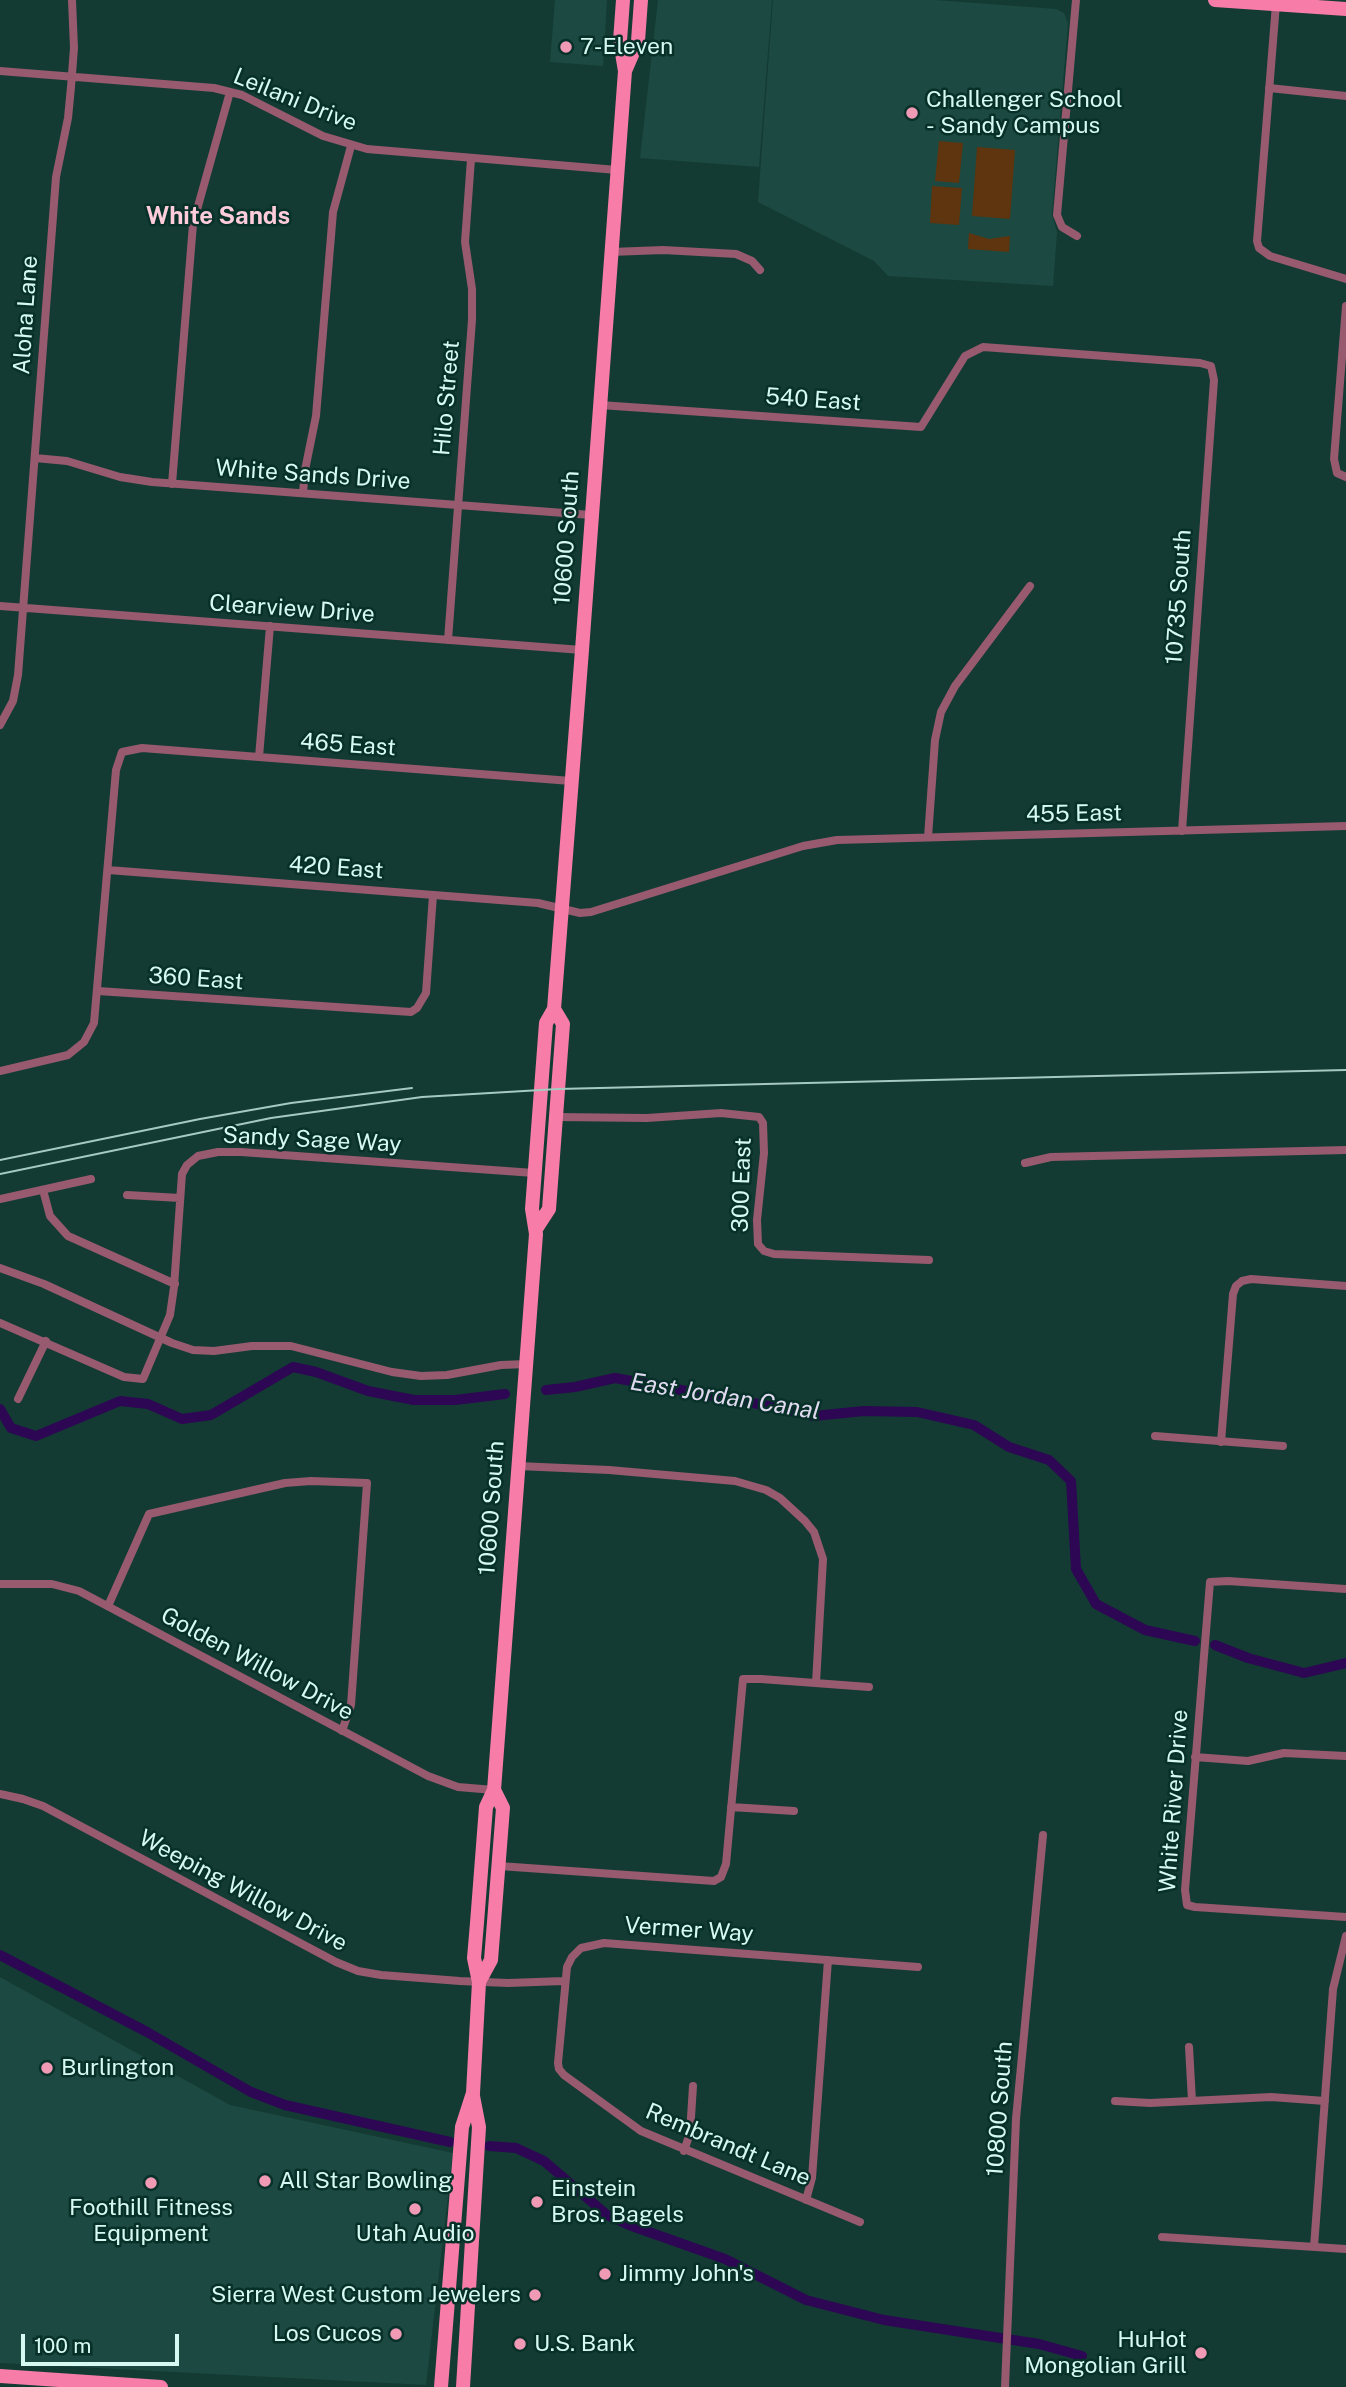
<!DOCTYPE html>
<html>
<head>
<meta charset="utf-8">
<style>
  body { margin:0 }
  #map { position:relative; width:1346px; height:2387px; overflow:hidden; background:#133b33; font-family:"Public Sans",sans-serif }
  canvas { display:block }
  .scale { position:absolute; left:21px; top:2334px; width:158px; height:32px; box-sizing:border-box; border:4px solid #d6f9f1; border-top:0; padding-left:9px; font-size:21px; line-height:24px; white-space:nowrap; color:#d6f9f1; -webkit-text-stroke:5px #073029; paint-order:stroke }
</style>
</head>
<body>
<div id="map">
<canvas width="1346" height="2387"></canvas>
<div class="scale">100 m</div>
</div>
<script>
const ctx = document.querySelector('canvas').getContext('2d');
ctx.lineJoin = 'round';
function paint(path, color) { ctx.fillStyle = color; ctx.fill(path, 'evenodd'); }
const poly = rows => new Path2D(rows.map(r => 'M' + r).join(''));
function strokePath(path, color, width, dash) { ctx.strokeStyle = color; ctx.lineWidth = width; ctx.lineCap = dash ? 'butt' : 'round'; ctx.setLineDash(dash || []); ctx.stroke(path); }
function label(font, color, halo, rows, align = 'center') {
  ctx.font = font + ' "Public Sans",sans-serif'; ctx.lineWidth = 5; ctx.setLineDash([]); ctx.textBaseline = 'middle'; ctx.strokeStyle = halo; ctx.fillStyle = color; for (const [text, x, y, turn = 0] of rows) {
    ctx.save(); ctx.translate(x, y); ctx.rotate((+turn || 0) * Math.PI / 180); ctx.textAlign = isNaN(turn) ? turn : align; if (halo) ctx.strokeText(text, 0, 0); ctx.fillText(text, 0, 0); ctx.restore();
  }
}
paint(poly([
  [555,0,607,0,603,66,550,62],
  [658,0,772,0,759,167,640,158],
  [773,0,935,0,1056,9,1064,13,1068,23,1052,215,1057,232,1053,286,888,276,874,261,758,202],
  [0,1977,230,2105,453,2153,426,2385,0,2363]
]), '#1c4941');
paint(poly([
  [939,141,963,143,959,183,935,181],
  [977,147,1015,150,1010,219,972,216],
  [932,186,962,188,959,225,930,223],
  [969,233,989,239,1010,236,1009,252,968,249]
]), '#5e350e');
strokePath(poly([
  [546,1390,575,1387,615,1378,764,1405,814,1416,864,1411,917,1412,974,1425,1009,1447,1049,1460,1071,1481,1076,1569,1096,1604,1145,1630,1195,1641],
  [0,1409,11,1428,36,1436,120,1401,148,1404,182,1419,211,1415,293,1367,316,1372,368,1391,414,1400,455,1400,505,1394],
  [1215,1645,1248,1658,1304,1673,1346,1663],
  [0,1955,147,2032,251,2092,285,2105,450,2142],
  [489,2146,516,2148,544,2161,607,2215,629,2225,725,2259,806,2300,884,2320,1039,2344,1082,2356]
]), '#2d0654', 10);
strokePath(poly([
  [1076,0,1057,215,1062,227,1077,236],
  [1276,4,1257,241,1259,248,1270,256,1346,279],
  [0,71,214,88,242,95,323,136,367,149,617,170],
  [1269,88,1346,96],
  [611,252,663,250,736,254,752,261,760,270],
  [1346,306,1334,459,1337,473,1346,477],
  [600,405,921,427,965,356,983,347,1200,363,1211,366,1214,380,1182,831],
  [35,458,67,461,120,477,152,482,591,515],
  [172,484,193,224,230,92],
  [303,493,305,470,316,416,333,212,351,146],
  [0,606,582,650],
  [448,640,472,320,472,289,465,242,471,159],
  [0,725,13,701,18,675,56,177,68,118,71,87,74,48,72,0],
  [259,757,270,626],
  [928,837,935,740,941,712,955,686,1030,586],
  [108,870,538,903,580,913,591,912,803,846,837,840,1346,826],
  [98,991,411,1012,417,1008,426,993,433,895],
  [0,1071,68,1055,84,1042,94,1023,116,770,122,752,142,748,571,781],
  [556,1117,647,1118,721,1113,759,1117,763,1123,764,1153,757,1220,758,1244,764,1251,774,1254,929,1260],
  [1025,1163,1051,1157,1346,1150],
  [43,1190,50,1216,68,1236,175,1284],
  [127,1195,180,1198],
  [0,1199,91,1179],
  [0,1268,44,1284,172,1343,193,1350,214,1351,252,1346,291,1346,392,1372,421,1376,447,1375,501,1365,526,1364],
  [0,1323,124,1377,143,1379,170,1315,174,1287,182,1174,187,1165,198,1156,218,1152,241,1152,534,1173],
  [18,1399,46,1341],
  [1155,1436,1283,1446],
  [1221,1442,1233,1294,1236,1286,1242,1281,1251,1279,1346,1286],
  [518,1466,609,1470,735,1481,766,1490,780,1498,805,1521,814,1532,823,1559,816,1683],
  [0,1584,52,1584,79,1591,428,1776,458,1787,494,1790],
  [1346,1589,1228,1581,1210,1582,1185,1890,1187,1905,1195,1907,1346,1917],
  [108,1606,149,1514,285,1483,311,1481,367,1483,351,1705,342,1731],
  [1195,1757,1248,1761,1284,1753,1346,1756],
  [0,1794,23,1799,43,1806,336,1962,358,1971,381,1975,460,1981,508,1983,564,1981],
  [731,1807,794,1811],
  [499,1866,714,1881,721,1877,726,1864,743,1679,761,1679,869,1687],
  [1189,2047,1192,2101],
  [1115,2101,1150,2103,1271,2097,1325,2101],
  [684,2151,690,2133,693,2086],
  [806,2200,812,2178,828,1960],
  [860,2222,641,2131,564,2075,559,2069,558,2063,567,1967,572,1957,581,1948,604,1943,918,1967],
  [1162,2237,1346,2249],
  [1314,2247,1333,1989,1346,1936],
  [1005,2387,1016,2119,1043,1835]
]), '#975a6e', 8);
strokePath(poly([
  [1215,0,1346,9],
  [625,71,638,41,641,0],
  [536,1229,549,1209,563,1024,554,1009],
  [479,1982,491,1960,503,1808,494,1790],
  [0,2376,161,2387],
  [441,2387,462,2127,473,2093,479,1982,474,1958,477,1923,486,1807,494,1790,536,1234,532,1209,546,1023,554,1009,582,650,625,71,620,41,623,0],
  [463,2387,479,2127,473,2096]
]), '#f87ca8', 14);
strokePath(poly([
  [0,1160,200,1119,291,1103,412,1088],
  [0,1174,271,1118,422,1097,558,1089,1346,1070]
]), '#a6cac2', 2);
for (const [x, y, r, color] of [
  [566,47,7,"#f09ab5"],
  [912,113,7,"#f09ab5"],
  [47,2068,7,"#f09ab5"],
  [265,2181,7,"#f09ab5"],
  [151,2183,7,"#f09ab5"],
  [537,2202,7,"#f09ab5"],
  [415,2209,7,"#f09ab5"],
  [605,2274,7,"#f09ab5"],
  [535,2295,7,"#f09ab5"],
  [396,2334,7,"#f09ab5"],
  [520,2344,7,"#f09ab5"],
  [1201,2353,7,"#f09ab5"]
]) { const dot = new Path2D(); dot.arc(x, y, r, 0, 2 * Math.PI); ctx.fillStyle = color; ctx.fill(dot); strokePath(dot, '#073029', 2.5); }
label('23px', '#d6f9f1', '#073029', [
  ["7-Eleven",580,47],
  ["Challenger School",926,100],
  ["- Sandy Campus",926,126],
  ["Burlington",61,2068],
  ["All Star Bowling",279,2181],
  ["Einstein",551,2189],
  ["Bros. Bagels",551,2215],
  ["Foothill Fitness",151,2208,"center"],
  ["Equipment",151,2234,"center"],
  ["Utah Audio",415,2234,"center"],
  ["Jimmy John's",619,2274],
  ["Sierra West Custom Jewelers",521,2295,"right"],
  ["Los Cucos",382,2334,"right"],
  ["HuHot",1187,2340,"right"],
  ["Mongolian Grill",1187,2366,"right"],
  ["U.S. Bank",534,2344]
], 'left');
label('23px', '#d6f9f1', '#073029', [
  ["Leilani Drive",295,100,22],
  ["Aloha Lane",26,315,-86],
  ["Hilo Street",447,398,-85],
  ["540 East",813,400,4],
  ["White Sands Drive",313,475,4],
  ["10600 South",567,538,-86],
  ["10735 South",1179,597,-86],
  ["Clearview Drive",292,609,4],
  ["465 East",348,745,4],
  ["455 East",1074,814,-1],
  ["420 East",336,868,4],
  ["360 East",196,979,4],
  ["Sandy Sage Way",312,1140,3],
  ["300 East",742,1185,-88],
  ["10600 South",492,1508,-86],
  ["Golden Willow Drive",257,1664,28],
  ["White River Drive",1174,1801,-86],
  ["Weeping Willow Drive",243,1891,28],
  ["Vermer Way",689,1930,4],
  ["10800 South",1000,2109,-86],
  ["Rembrandt Lane",728,2145,23]
]);
label('bold 24px', '#ffccdb', '#073029', [
  ["White Sands",218,217]
]);
label('italic 24px', '#e1dbf1', '#073029', [
  ["East Jordan Canal",725,1397,9]
]);
</script>
</body>
</html>
